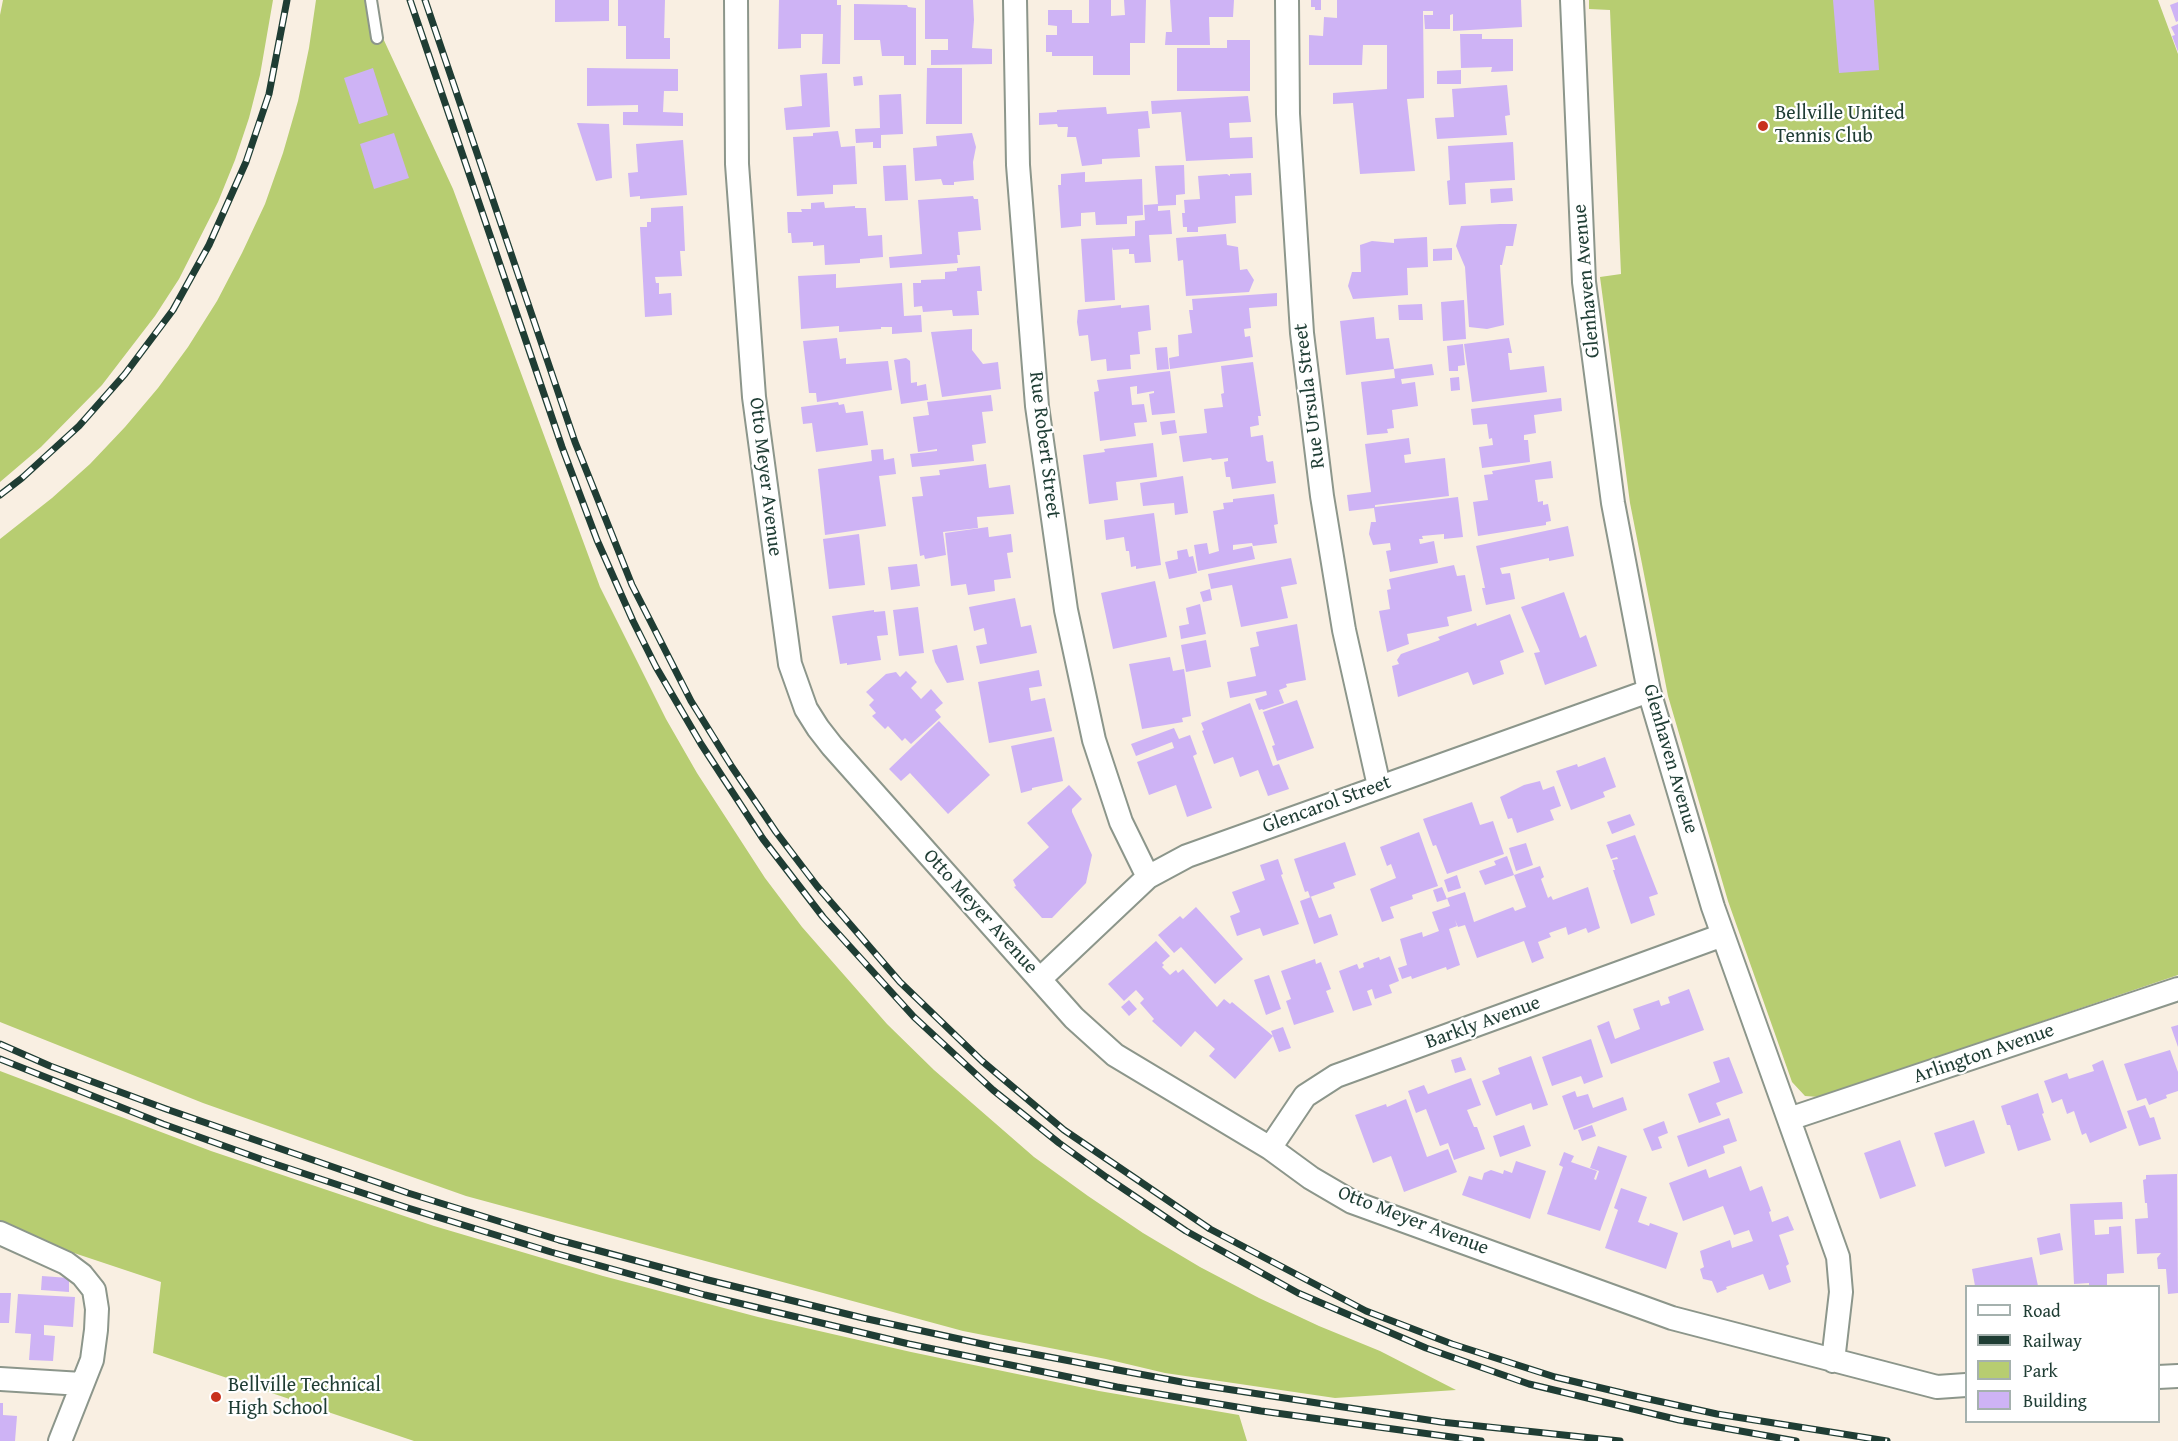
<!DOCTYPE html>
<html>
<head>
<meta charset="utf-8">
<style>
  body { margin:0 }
  #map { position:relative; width:2178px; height:1441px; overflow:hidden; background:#f9efe2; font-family:"Gentium Book Plus",serif }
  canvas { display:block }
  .legend { position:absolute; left:1965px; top:1285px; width:195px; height:138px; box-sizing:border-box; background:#fff; border:2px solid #a5b1ae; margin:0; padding:8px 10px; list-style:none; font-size:18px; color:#1f3d34 }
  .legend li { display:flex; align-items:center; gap:12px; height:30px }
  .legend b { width:30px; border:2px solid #a5b1ae }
</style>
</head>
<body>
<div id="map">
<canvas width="2178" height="1441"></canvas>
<ul class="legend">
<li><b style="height:8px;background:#fff"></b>Road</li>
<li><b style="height:8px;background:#1f3d34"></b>Railway</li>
<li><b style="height:16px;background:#b7cd71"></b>Park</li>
<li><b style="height:16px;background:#ceb3f5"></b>Building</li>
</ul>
</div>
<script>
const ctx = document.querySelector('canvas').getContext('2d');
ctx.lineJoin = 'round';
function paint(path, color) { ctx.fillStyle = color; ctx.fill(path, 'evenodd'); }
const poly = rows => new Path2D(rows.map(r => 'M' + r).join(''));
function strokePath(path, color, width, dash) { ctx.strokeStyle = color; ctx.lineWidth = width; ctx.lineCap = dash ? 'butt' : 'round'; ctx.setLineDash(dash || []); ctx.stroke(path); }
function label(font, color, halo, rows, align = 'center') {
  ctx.font = font + ' "Gentium Book Plus",serif'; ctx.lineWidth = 4.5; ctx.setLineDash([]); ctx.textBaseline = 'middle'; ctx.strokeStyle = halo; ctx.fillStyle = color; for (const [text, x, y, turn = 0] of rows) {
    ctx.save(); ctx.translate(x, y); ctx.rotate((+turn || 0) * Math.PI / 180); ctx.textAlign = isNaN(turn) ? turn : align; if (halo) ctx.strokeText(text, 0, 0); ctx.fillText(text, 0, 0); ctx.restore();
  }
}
paint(poly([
  [3,0,273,0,260,75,249,118,235,160,218,202,179,279,155,316,102,385,41,447,0,482,0,15],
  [316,0,371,0,375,21,453,189,600,587,666,719,697,773,765,878,802,927,887,1024,934,1070,1034,1157,1088,1196,1143,1233,1200,1267,1259,1298,1319,1326,1380,1351,1456,1390,1335,1398,1165,1373,1106,1359,963,1331,466,1196,203,1103,0,1022,0,539,52,498,90,464,125,427,158,388,188,347,217,301,242,253,265,204,283,153,298,101,309,48],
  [1589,0,2158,0,2178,54,2178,975,1819,1097,1805,1096,1792,1082,1728,901,1668,696,1630,503,1600,277,1621,274,1610,10,1589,9],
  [0,1071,211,1151,434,1226,603,1276,758,1317,911,1352,1099,1391,1239,1415,1247,1441,414,1441,153,1353,161,1282,68,1251,0,1223]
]), '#b7cd71');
paint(poly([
  [555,0,609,0,609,21,555,22],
  [618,0,665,0,664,38,670,38,670,59,626,59,626,26,618,26],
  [779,0,837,0,837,5,841,5,840,64,822,64,823,34,801,34,801,48,778,49],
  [925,0,973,0,974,20,972,48,992,49,992,64,931,65,931,50,948,50,948,39,925,39],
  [1089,0,1111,0,1111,16,1125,15,1124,0,1146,0,1145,43,1130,43,1130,75,1093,75,1093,56,1052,56,1052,52,1046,52,1046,35,1057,35,1057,26,1048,25,1048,10,1072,10,1072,23,1089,23],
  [1170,0,1234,0,1233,17,1209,17,1210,45,1165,45,1166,32,1172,32],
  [1311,0,1321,0,1321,10,1315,10,1315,7,1311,7],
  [1337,0,1521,0,1522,27,1453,31,1453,14,1450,15,1450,29,1425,29,1424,15,1433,15,1433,11,1423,11,1424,98,1407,99,1415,171,1360,174,1353,103,1333,104,1333,93,1387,89,1387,45,1363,45,1362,65,1309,65,1309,35,1323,36,1324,17,1337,18],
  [1833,0,1874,0,1879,70,1839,73],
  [2178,2,2178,21,2176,22,2170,5],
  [854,4,907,5,908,7,916,8,916,65,904,65,904,56,882,56,880,40,854,40],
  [2178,24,2178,52,2172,36,2175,35,2171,27],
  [1460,34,1482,34,1482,39,1513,39,1513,71,1491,72,1492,67,1461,68],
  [1227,40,1250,40,1250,91,1177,91,1177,48,1227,48],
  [373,68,388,115,359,124,344,78],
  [587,68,678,69,678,91,664,91,663,112,683,113,683,126,623,125,623,112,638,112,638,105,587,106],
  [927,68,962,68,962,124,926,124],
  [1461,70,1461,84,1437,84,1437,71],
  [827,73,830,127,786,130,784,108,802,106,800,75],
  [862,76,863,85,854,86,853,77],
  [1507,85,1510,115,1505,116,1507,135,1437,139,1435,118,1454,117,1452,89],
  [901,94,903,134,881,135,881,148,873,148,873,142,856,143,855,129,880,128,879,95],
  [1248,96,1251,122,1229,123,1230,138,1252,137,1253,158,1186,161,1181,112,1152,114,1151,101],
  [1106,107,1107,114,1148,111,1150,128,1138,129,1140,157,1102,159,1102,164,1082,166,1076,137,1067,137,1068,127,1058,127,1057,124,1039,125,1039,113,1057,112,1057,110],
  [577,123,609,124,612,178,596,181],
  [838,131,841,147,855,146,857,184,833,185,833,194,797,196,793,137,813,136,813,133],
  [394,133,409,178,374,189,360,144],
  [972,133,976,147,973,162,974,180,954,182,954,185,943,185,941,179,915,181,913,148,937,146,936,136],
  [683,140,687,195,640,199,640,196,630,197,628,173,638,172,636,144],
  [1513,142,1515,180,1465,183,1466,204,1449,205,1447,181,1450,180,1448,146],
  [906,165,908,200,885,201,883,166],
  [1184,165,1185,194,1176,195,1176,205,1158,206,1158,211,1170,210,1172,234,1149,235,1151,262,1135,263,1134,254,1129,254,1129,249,1113,250,1112,247,1115,300,1085,302,1081,239,1135,236,1135,221,1145,220,1144,205,1158,204,1155,166],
  [1085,172,1085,182,1142,179,1143,215,1127,216,1127,224,1096,225,1095,212,1081,213,1081,226,1061,228,1058,185,1061,185,1061,174],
  [1251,173,1252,195,1235,196,1236,223,1198,227,1198,232,1187,232,1187,227,1183,227,1182,213,1185,213,1184,200,1200,199,1198,176,1227,174,1230,176,1230,174],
  [1512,188,1513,201,1491,203,1490,189],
  [973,196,974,199,978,199,981,230,958,232,960,255,957,255,958,263,890,268,889,257,922,254,918,200],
  [824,202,825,208,855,206,855,208,866,208,868,236,882,235,883,257,860,259,860,263,825,265,824,245,813,246,813,242,792,243,791,233,788,233,787,212,802,212,801,209,811,209,811,203],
  [683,206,685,251,680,251,682,276,655,277,656,283,659,283,659,294,671,293,672,315,645,317,640,227,647,227,647,222,651,222,651,208],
  [1500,224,1517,224,1513,246,1506,246,1502,265,1500,265,1504,325,1487,329,1469,327,1465,267,1456,246,1461,226],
  [1226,234,1227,245,1238,247,1240,270,1247,269,1254,280,1249,292,1186,296,1183,260,1178,261,1176,238],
  [1427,237,1428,267,1407,268,1408,295,1353,299,1348,286,1352,272,1361,272,1360,245,1372,241,1394,243,1394,239],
  [1452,248,1452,260,1433,261,1433,249],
  [980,266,982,291,977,291,979,315,953,316,952,310,923,312,922,306,914,307,913,283,921,283,921,280,945,279,945,272,957,271,957,268],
  [836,274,836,288,902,283,904,316,921,315,922,332,892,334,892,327,881,327,881,329,839,332,839,326,801,329,798,276],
  [1277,293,1277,306,1249,308,1251,328,1244,329,1245,337,1250,336,1253,357,1170,369,1169,358,1179,356,1178,335,1192,333,1189,310,1193,310,1192,299],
  [1464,300,1466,339,1443,341,1441,302],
  [1422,304,1423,320,1399,320,1398,305],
  [1121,305,1121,308,1149,305,1151,330,1138,332,1140,354,1130,355,1131,369,1107,371,1106,359,1091,361,1088,335,1079,336,1077,322,1078,310],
  [1374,317,1376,339,1389,338,1394,369,1346,375,1340,321],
  [972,329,972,350,983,364,998,362,1001,389,942,397,931,332],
  [837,338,840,359,846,358,846,364,888,361,892,390,817,402,816,393,809,393,803,341],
  [1509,338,1512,353,1508,353,1510,370,1544,366,1547,392,1472,402,1464,344],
  [1463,344,1465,365,1458,366,1458,371,1449,371,1447,346],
  [1167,347,1169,369,1157,370,1155,348],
  [906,358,910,361,911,383,917,382,917,386,926,384,928,400,901,404,894,360],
  [1253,362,1261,416,1258,416,1259,425,1250,427,1251,437,1263,435,1266,460,1268,462,1273,461,1276,483,1232,489,1230,477,1226,477,1224,462,1228,461,1228,458,1212,460,1211,458,1183,462,1179,436,1207,433,1204,409,1223,407,1221,394,1224,393,1221,366],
  [1432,364,1434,375,1401,379,1402,384,1415,382,1418,406,1392,410,1394,428,1387,429,1388,433,1367,435,1361,382,1395,378,1394,369],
  [1170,371,1175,413,1152,415,1149,394,1154,393,1154,391,1137,394,1137,386,1130,387,1132,405,1144,404,1147,422,1134,423,1136,436,1100,441,1094,392,1099,391,1097,380],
  [1459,377,1460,390,1451,391,1450,378],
  [991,395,993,411,982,412,986,443,972,445,974,461,912,467,910,454,937,451,937,449,918,452,913,417,929,415,927,402],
  [1561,398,1562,411,1534,415,1536,433,1524,435,1524,440,1528,440,1530,462,1482,468,1479,447,1493,445,1492,438,1489,439,1487,424,1473,425,1471,409],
  [838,402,839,405,844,404,846,413,863,411,868,445,816,452,812,423,803,424,801,407],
  [1175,420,1177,433,1162,435,1160,422],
  [1409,438,1411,454,1404,455,1405,463,1445,458,1449,496,1375,505,1375,507,1458,497,1463,537,1444,539,1444,534,1422,536,1423,539,1419,539,1420,544,1434,541,1438,563,1390,572,1386,551,1391,550,1390,543,1373,545,1369,534,1371,522,1376,522,1374,508,1349,511,1347,495,1371,492,1365,444],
  [1153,443,1157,477,1116,482,1118,500,1089,504,1083,455,1105,452,1104,449],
  [883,449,884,460,894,458,896,474,879,476,886,526,825,535,818,469,872,461,871,450],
  [1551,461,1553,478,1535,480,1538,502,1543,501,1543,505,1548,504,1551,521,1546,522,1546,525,1478,536,1473,502,1488,500,1484,475,1493,474,1492,471],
  [986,464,989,488,1010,485,1014,514,977,517,978,528,943,532,946,555,925,559,924,555,920,556,912,497,923,496,920,477,940,475,939,470],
  [1183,476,1188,513,1175,515,1174,503,1143,506,1140,483],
  [1274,494,1278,524,1274,525,1277,543,1253,546,1252,543,1233,545,1233,550,1252,546,1255,559,1198,571,1194,545,1207,543,1209,554,1219,551,1213,511,1224,509,1223,503,1233,502,1233,499],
  [1154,513,1161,565,1136,569,1136,566,1131,567,1129,551,1126,551,1124,537,1106,540,1104,520],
  [1568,526,1574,556,1549,561,1549,558,1500,568,1502,574,1510,573,1515,599,1486,605,1482,588,1485,588,1476,546],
  [988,527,989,537,1011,534,1013,552,1007,553,1011,578,994,580,995,591,968,595,966,584,951,586,945,533],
  [859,534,865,585,829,589,823,539],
  [1187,549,1189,557,1193,556,1197,573,1169,579,1165,562,1178,559,1177,551],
  [1291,558,1297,584,1281,587,1288,618,1241,627,1232,585,1211,589,1208,574],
  [917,564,920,586,891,590,888,567],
  [1454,565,1457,576,1465,575,1472,611,1447,617,1449,626,1407,634,1409,644,1387,652,1379,611,1390,609,1387,590,1391,589,1389,579],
  [1155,581,1167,637,1113,649,1101,593],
  [1210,589,1212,600,1203,602,1200,592],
  [1564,592,1580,638,1586,635,1597,666,1545,685,1534,653,1540,652,1521,607],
  [1015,598,1021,627,1031,625,1037,653,980,664,976,646,987,644,984,628,974,631,969,607],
  [1200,604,1206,634,1181,639,1179,626,1189,624,1186,608],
  [918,607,924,653,899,656,893,610],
  [874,610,874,612,885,611,888,635,877,636,881,660,847,665,847,663,840,664,832,616],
  [1510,614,1524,652,1500,661,1504,674,1473,685,1468,672,1398,697,1392,666,1399,664,1397,660,1401,654,1440,640,1438,637,1476,623,1477,626],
  [1297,624,1306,680,1286,684,1287,687,1279,690,1284,703,1263,710,1262,709,1259,710,1255,699,1267,695,1266,691,1230,698,1227,682,1256,676,1250,648,1259,646,1256,632],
  [1206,640,1211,667,1186,672,1181,645],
  [957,645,964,680,947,683,935,662,932,650],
  [1170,657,1173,671,1184,669,1191,716,1182,718,1183,722,1142,729,1129,664],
  [1039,670,1042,686,1029,688,1031,701,1045,698,1052,731,989,743,978,682],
  [906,671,917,682,911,688,921,699,931,689,943,703,935,710,941,717,911,744,905,738,902,741,888,726,885,729,872,716,876,713,869,705,874,700,866,692,886,674,896,672,900,677],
  [1297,700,1314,748,1277,761,1272,746,1275,745,1263,712],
  [1250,703,1273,766,1279,764,1289,789,1268,796,1258,770,1240,777,1233,757,1214,764,1202,731,1204,730,1201,723],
  [939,721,990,775,948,814,910,773,901,781,889,769],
  [1174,728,1179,739,1190,735,1197,754,1193,756,1212,808,1187,817,1176,785,1149,795,1137,762,1174,748,1172,742,1136,756,1131,744],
  [1054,737,1063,781,1032,788,1032,790,1021,793,1011,746],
  [1605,757,1616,787,1603,792,1605,797,1571,810,1556,771,1577,764,1578,767],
  [1540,781,1543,790,1554,786,1561,806,1550,810,1554,820,1517,833,1512,818,1508,819,1500,797,1524,785],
  [1069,785,1082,799,1072,809,1072,812,1092,855,1086,883,1052,918,1042,918,1014,887,1016,886,1013,880,1049,847,1027,823],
  [1472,802,1480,825,1493,821,1504,854,1447,874,1436,845,1433,846,1423,819],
  [1630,814,1635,825,1612,834,1607,822],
  [1419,832,1438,886,1412,895,1413,899,1390,907,1394,918,1382,922,1370,889,1396,878,1391,864,1387,866,1380,847],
  [1635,835,1658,894,1649,897,1655,915,1631,924,1613,870,1615,870,1612,860,1618,859,1617,857,1611,859,1606,845],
  [1345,842,1356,875,1333,883,1335,888,1310,897,1308,891,1305,892,1294,859],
  [1526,843,1533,865,1516,871,1509,848],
  [1507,856,1514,875,1485,885,1479,871,1496,865,1494,861],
  [1278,859,1283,874,1281,875,1299,924,1263,936,1260,928,1237,936,1230,916,1240,912,1232,892,1265,880,1260,865],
  [1540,866,1544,877,1541,879,1548,898,1551,896,1553,900,1588,887,1600,928,1588,933,1586,928,1568,935,1566,927,1549,933,1551,937,1538,942,1544,958,1532,963,1524,941,1477,958,1465,925,1458,927,1455,920,1457,926,1449,929,1460,965,1447,970,1446,967,1412,979,1411,976,1402,979,1398,968,1407,965,1400,939,1422,932,1423,937,1439,931,1432,912,1450,906,1447,898,1465,892,1474,922,1513,907,1515,911,1526,907,1514,875],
  [1457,875,1461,888,1448,892,1444,880],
  [1442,887,1447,899,1437,902,1433,890],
  [1311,897,1319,918,1331,914,1338,935,1314,944,1300,901],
  [1196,907,1243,959,1215,984,1181,947,1174,953,1158,935,1180,916,1183,919],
  [1156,941,1170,956,1162,963,1164,965,1162,967,1170,975,1176,970,1178,973,1183,969,1217,1007,1224,999,1230,1004,1232,1002,1273,1036,1235,1079,1209,1056,1215,1049,1195,1031,1181,1047,1152,1021,1154,1019,1140,1003,1144,999,1136,990,1124,1001,1108,984],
  [1390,956,1399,981,1389,985,1392,993,1375,999,1372,989,1367,991,1372,1005,1353,1011,1339,971,1357,964,1359,969,1364,967,1363,963,1379,957,1380,960],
  [1315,959,1316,964,1321,962,1331,989,1326,991,1334,1012,1294,1025,1286,1001,1291,999,1281,971],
  [1269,975,1281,1009,1266,1015,1254,980],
  [1689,989,1704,1030,1611,1064,1597,1026,1609,1021,1615,1039,1640,1029,1633,1009,1659,1000,1661,1006,1670,1003,1668,997],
  [1129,1000,1137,1009,1129,1016,1121,1007],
  [2178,1025,2178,1047,2171,1027],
  [1283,1027,1291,1048,1279,1052,1271,1031],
  [1591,1039,1603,1077,1584,1084,1581,1076,1552,1086,1542,1057],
  [2170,1050,2178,1072,2178,1091,2166,1095,2167,1098,2149,1105,2146,1098,2137,1101,2124,1064],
  [1531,1056,1548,1105,1533,1110,1531,1103,1496,1116,1482,1081,1500,1074,1498,1068],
  [1461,1057,1466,1070,1455,1073,1451,1060],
  [1729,1057,1743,1093,1716,1103,1721,1115,1699,1123,1688,1094,1720,1082,1713,1062],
  [2103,1060,2127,1128,2090,1143,2086,1133,2082,1135,2074,1111,2067,1114,2062,1099,2052,1103,2044,1081,2067,1073,2069,1079,2094,1071,2092,1065],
  [1471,1078,1481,1105,1467,1110,1474,1127,1477,1127,1485,1149,1454,1160,1448,1143,1440,1146,1426,1109,1416,1113,1408,1091,1424,1085,1428,1094],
  [1575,1091,1577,1097,1588,1094,1593,1108,1623,1097,1627,1110,1574,1130,1562,1096],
  [2038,1093,2044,1113,2042,1114,2051,1140,2018,1151,2010,1125,2007,1125,2001,1106],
  [1406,1099,1427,1157,1448,1149,1457,1172,1404,1192,1391,1156,1373,1163,1355,1115,1386,1104,1387,1107],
  [2145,1105,2150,1118,2154,1117,2161,1139,2139,1146,2127,1111],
  [1729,1118,1737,1141,1723,1146,1725,1153,1688,1167,1677,1136],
  [1974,1120,1985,1153,1945,1167,1934,1133],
  [1664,1121,1668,1133,1658,1137,1662,1148,1652,1151,1643,1129],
  [1524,1125,1531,1146,1500,1157,1493,1136],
  [1592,1125,1596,1136,1582,1141,1578,1130],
  [1900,1140,1916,1186,1880,1199,1864,1153],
  [1598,1146,1627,1156,1600,1231,1547,1214,1563,1167,1559,1165,1564,1152,1574,1156,1571,1162,1597,1171,1594,1179,1596,1180,1599,1171,1590,1168],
  [1516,1161,1546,1171,1530,1219,1462,1195,1469,1176,1482,1180,1484,1173,1491,1170,1503,1174,1504,1170,1512,1173],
  [1741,1166,1750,1191,1762,1186,1771,1211,1769,1212,1772,1222,1788,1216,1794,1230,1779,1235,1789,1264,1786,1266,1791,1282,1769,1290,1763,1274,1726,1287,1727,1289,1717,1293,1712,1281,1703,1279,1700,1269,1704,1267,1700,1251,1730,1240,1732,1248,1753,1241,1749,1230,1734,1235,1723,1206,1683,1221,1669,1183,1706,1169,1709,1178],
  [2177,1174,2178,1293,2168,1294,2166,1269,2158,1269,2157,1258,2161,1253,2137,1254,2135,1219,2148,1218,2147,1203,2145,1203,2143,1180,2146,1179,2146,1175],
  [1621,1188,1647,1197,1638,1222,1649,1226,1650,1223,1678,1233,1666,1269,1605,1248,1618,1210,1614,1208],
  [2122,1202,2123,1219,2094,1220,2095,1235,2109,1234,2109,1227,2121,1226,2124,1273,2107,1274,2107,1286,2089,1286,2089,1283,2074,1284,2070,1204],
  [2060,1233,2063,1250,2040,1255,2037,1238],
  [2032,1257,2038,1286,1975,1286,1972,1269],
  [42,1276,69,1278,69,1292,41,1290],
  [0,1293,11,1293,9,1323,0,1323],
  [18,1294,75,1297,73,1327,44,1325,44,1335,55,1336,53,1361,29,1360,31,1334,15,1333],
  [0,1403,3,1403,3,1415,17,1416,15,1441,0,1441]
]), '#ceb3f5');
const lane = poly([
  [371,0,377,38]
]);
const street = poly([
  [736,0,737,164,754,397,790,664,806,709,818,728,832,746,1074,1018,1115,1055,1270,1148,1311,1178,1352,1202,1672,1318,1937,1387,1966,1385],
  [1015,0,1018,165,1037,406,1066,610,1094,740,1121,822,1148,877],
  [1287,0,1288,114,1302,333,1322,496,1344,630,1379,786],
  [1572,0,1584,282,1613,503,1645,671,1649,691,1713,907,1838,1257,1841,1292,1833,1361],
  [1040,979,1148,877,1187,856,1649,691],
  [1789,1119,2178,989],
  [1270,1148,1305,1096,1336,1076,1723,935],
  [0,1233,66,1263,82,1275,94,1290,97,1309,96,1330,92,1360,60,1441],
  [2158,1377,2178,1376],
  [0,1379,82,1384]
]);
strokePath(lane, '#8c968b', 14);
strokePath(street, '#8c968b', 26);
strokePath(lane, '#fff', 10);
strokePath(street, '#fff', 22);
const rail = poly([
  [410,0,562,447,597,540,633,621,656,667,701,744,763,839,823,917,914,1017,993,1090,1059,1143,1106,1177,1186,1231,1298,1293,1426,1348,1529,1384,1679,1420,1796,1441],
  [425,0,575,442,632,585,691,701,732,767,776,832,817,886,900,982,982,1061,1064,1130,1210,1229,1366,1311,1452,1344,1555,1377,1635,1396,1717,1414,1887,1441],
  [0,495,22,478,79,426,125,374,173,310,209,245,246,162,269,94,287,0],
  [0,1044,50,1066,166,1109,408,1193,559,1240,708,1280,863,1318,996,1347,1187,1383,1441,1422,1620,1441],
  [0,1059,163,1124,266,1161,408,1208,551,1252,705,1295,909,1344,1117,1387,1261,1411,1481,1441]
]);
strokePath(rail, '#1f3d34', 7);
strokePath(rail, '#fff', 4.5, [14]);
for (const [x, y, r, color] of [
  [1763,126,6,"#c8321e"],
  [216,1397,6,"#c8321e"]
]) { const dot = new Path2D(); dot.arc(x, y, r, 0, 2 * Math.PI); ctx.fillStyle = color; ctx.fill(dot); strokePath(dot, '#fff', 2); }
label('20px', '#1f3d34', '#fff', [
  ["Bellville United",1775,114],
  ["Tennis Club",1775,137],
  ["Bellville Technical",228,1386],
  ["High School",228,1409]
], 'left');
label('20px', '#1f3d34', '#fff', [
  ["Glenhaven Avenue",1587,281,-95],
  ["Rue Ursula Street",1310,396,-97],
  ["Rue Robert Street",1044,445,83],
  ["Otto Meyer Avenue",765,477,83],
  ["Glenhaven Avenue",1670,759,74],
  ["Glencarol Street",1327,805,-20],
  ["Otto Meyer Avenue",980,912,48],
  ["Barkly Avenue",1483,1023,-20],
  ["Arlington Avenue",1984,1054,-19],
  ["Otto Meyer Avenue",1413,1221,21]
]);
</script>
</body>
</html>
